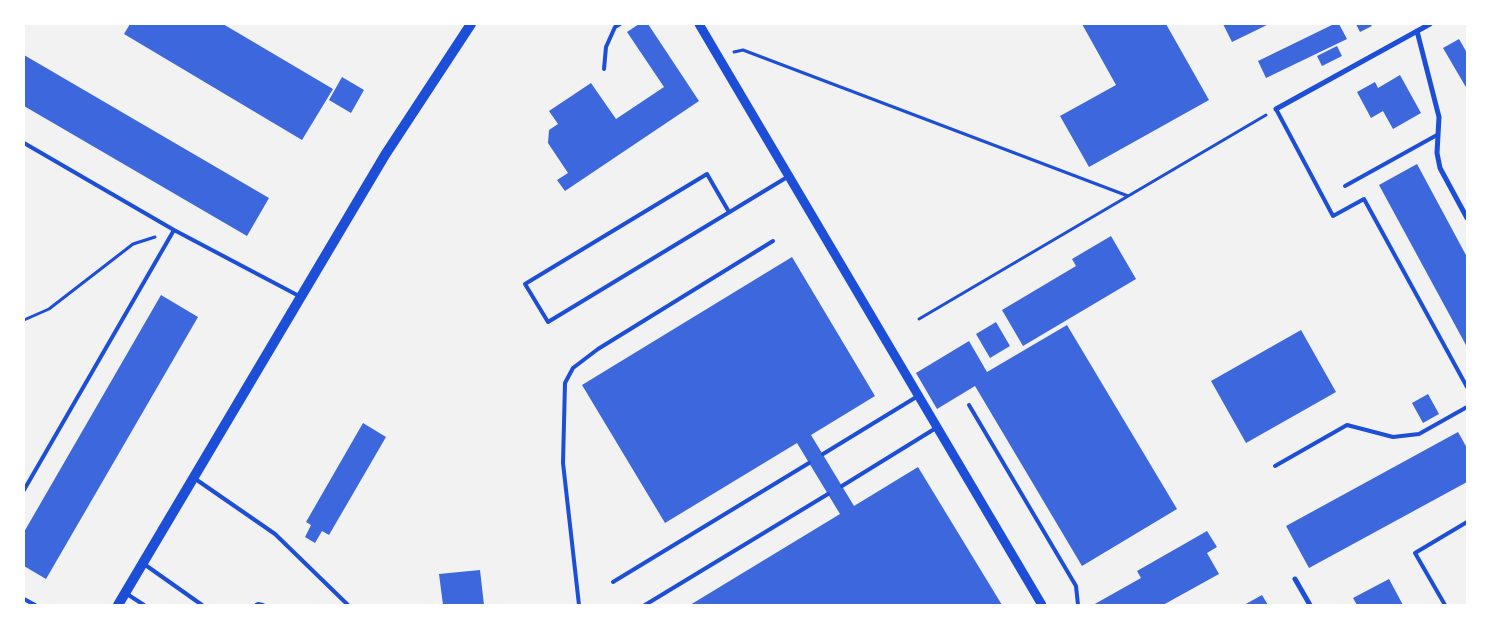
<!DOCTYPE html>
<html>
<head>
<meta charset="utf-8">
<style>
  body { margin:0 }
  #map { position:relative; width:1491px; height:629px; overflow:hidden; background:#f2f2f2; font-family:"PT Sans",sans-serif }
  canvas { display:block }
  .frame { position:absolute; inset:0; border:25px solid #fff; pointer-events:none }
</style>
</head>
<body>
<div id="map">
<canvas width="1491" height="629"></canvas>
<div class="frame"></div>
</div>
<script>
const ctx = document.querySelector('canvas').getContext('2d');
ctx.lineJoin = 'round';
function paint(path, color) { ctx.fillStyle = color; ctx.fill(path, 'evenodd'); }
const poly = rows => new Path2D(rows.map(r => 'M' + r).join(''));
function strokePath(path, color, width, dash) { ctx.strokeStyle = color; ctx.lineWidth = width; ctx.lineCap = dash ? 'butt' : 'round'; ctx.setLineDash(dash || []); ctx.stroke(path); }
paint(poly([
  [130,24,223,24,333,89,302,140,124,34],
  [639,24,648,24,699,101,565,191,557,180,568,173,548,143,549,130,558,124,549,111,591,83,616,119,664,87,627,32],
  [1082,24,1166,24,1209,100,1089,167,1060,116,1116,85],
  [1223,24,1269,24,1232,42],
  [1334,24,1339,24,1347,39,1266,78,1258,61],
  [1356,24,1370,24,1372,26,1360,32],
  [1459,39,1467,53,1467,89,1443,48],
  [1337,46,1342,56,1322,66,1317,56],
  [24,55,269,198,247,236,24,106],
  [1400,75,1421,113,1393,129,1383,111,1371,118,1357,92,1375,82,1378,88],
  [342,77,364,90,351,113,329,100],
  [1417,164,1467,257,1467,347,1379,185],
  [1111,236,1136,279,1023,346,1002,310,1076,266,1072,259],
  [792,257,875,396,811,435,854,506,918,467,1002,605,690,605,840,514,797,443,665,523,582,385],
  [161,295,198,317,46,579,24,566,24,532],
  [996,322,1010,346,990,358,976,334],
  [1067,325,1177,509,1082,566,975,386,937,409,916,373,969,341,987,372],
  [1301,330,1336,392,1246,443,1211,381],
  [1428,394,1439,414,1423,423,1412,403],
  [363,423,386,437,329,535,322,531,315,543,305,537,311,525,306,522],
  [1458,432,1467,448,1467,482,1309,568,1286,526],
  [1207,531,1217,547,1207,553,1219,574,1163,605,1093,605,1141,578,1137,571],
  [480,570,484,605,443,605,439,574],
  [1389,579,1403,605,1357,605,1353,598],
  [1262,595,1268,605,1244,605]
]), '#3d67dc');
strokePath(poly([
  [734,52,743,50,1128,196],
  [919,319,1266,115],
  [24,320,49,309,133,244,155,237]
]), '#1d4ed8', 3);
strokePath(poly([
  [604,69,606,47,615,27,620,24],
  [1276,109,1333,216,1364,199,1467,387],
  [24,143,174,230,299,296],
  [1345,186,1437,135],
  [729,212,707,174,525,284,548,322,789,176],
  [969,405,1076,586,1078,605],
  [823,454,918,396],
  [1275,466,1347,425,1393,437,1419,434,1467,407],
  [194,478,275,534,348,605],
  [842,486,936,428],
  [24,490,174,230],
  [144,564,202,605],
  [613,582,809,463],
  [127,594,144,605],
  [24,599,35,605],
  [256,605,258,604,263,605],
  [579,605,563,463,565,383,573,368,598,349,773,241],
  [645,605,828,494],
  [1445,605,1415,553,1467,522]
]), '#1d4ed8', 4);
strokePath(poly([
  [1417,31,1439,117,1437,153,1440,168,1467,218],
  [1276,109,1430,24],
  [1295,579,1310,605]
]), '#1d4ed8', 5);
strokePath(poly([
  [699,24,1042,605]
]), '#1d4ed8', 9);
strokePath(poly([
  [118,605,385,155,471,24]
]), '#1d4ed8', 10);
</script>
</body>
</html>
